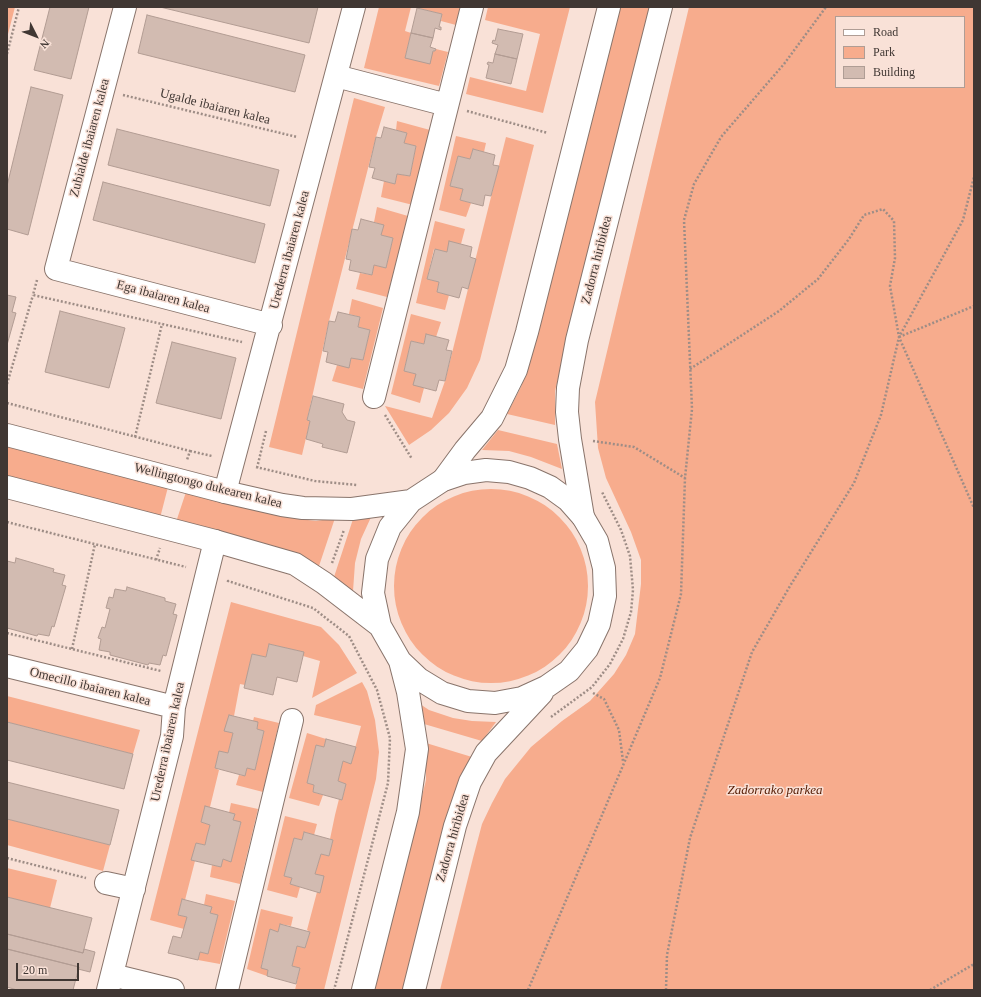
<!DOCTYPE html>
<html>
<head>
<meta charset="utf-8">
<style>
  body { margin:0 }
  #map { position:relative; width:981px; height:997px; overflow:hidden; background:#f9e1d7; font-family:"Times New Roman",serif }
  canvas { display:block }
  .frame { position:absolute; inset:0; border:8px solid #403733; pointer-events:none }
  .legend { position:absolute; left:835px; top:16px; width:130px; height:72px; box-sizing:border-box; background:#f9e1d7; border:1px solid #af9d95; margin:0; padding:5px 7px; list-style:none; font-size:12px; color:#403733 }
  .legend li { display:flex; align-items:center; gap:8px; height:20px }
  .legend b { width:20px; border:1px solid #af9d95 }
  .north { position:absolute; left:16px; top:16px; width:40px; height:40px; -webkit-text-stroke:3px #f9e1d7; paint-order:stroke; rotate:132deg; font-size:11px; font-weight:700; line-height:16px; text-align:center; color:#403733 }
  .north::after { content:''; display:block; margin:auto; width:14px; height:18px; background:#403733; clip-path:polygon(50% 0,100% 100%,50% 72%,0 100%) }
  .scale { position:absolute; left:16px; top:963px; width:63px; height:18px; box-sizing:border-box; border:2px solid #403733; border-top:0; padding-left:5px; font-size:12px; line-height:14px; white-space:nowrap; color:#403733; -webkit-text-stroke:3px #f9e1d7; paint-order:stroke }
</style>
</head>
<body>
<div id="map">
<canvas width="981" height="997"></canvas>
<div class="frame"></div>
<ul class="legend">
<li><b style="height:5px;background:#fff"></b>Road</li>
<li><b style="height:11px;background:#f7ac8d"></b>Park</li>
<li><b style="height:11px;background:#d2bbb1"></b>Building</li>
</ul>
<div class="north">N</div>
<div class="scale">20 m</div>
</div>
<script>
const ctx = document.querySelector('canvas').getContext('2d');
ctx.lineJoin = 'round';
function paint(path, color) { ctx.fillStyle = color; ctx.fill(path, 'evenodd'); }
const poly = rows => new Path2D(rows.map(r => 'M' + r).join(''));
function strokePath(path, color, width, dash) { ctx.strokeStyle = color; ctx.lineWidth = width; ctx.lineCap = dash ? 'butt' : 'round'; ctx.setLineDash(dash || []); ctx.stroke(path); }
function label(font, color, halo, rows, align = 'center') {
  ctx.font = font + ' "Times New Roman",serif'; ctx.lineWidth = 3; ctx.setLineDash([]); ctx.textBaseline = 'middle'; ctx.strokeStyle = halo; ctx.fillStyle = color; for (const [text, x, y, turn = 0] of rows) {
    ctx.save(); ctx.translate(x, y); ctx.rotate((+turn || 0) * Math.PI / 180); ctx.textAlign = isNaN(turn) ? turn : align; if (halo) ctx.strokeText(text, 0, 0); ctx.fillText(text, 0, 0); ctx.restore();
  }
}
paint(poly([
  [7,7,15,7,7,38],
  [379,7,411,7,405,31,411,33,405,58,435,51,436,49,448,52,439,86,364,68],
  [413,7,460,7,456,25,441,21,442,14],
  [488,7,570,7,543,113,466,94,470,77,526,91,540,34,485,20],
  [619,7,651,7,555,391,555,425,507,414,521,387,528,363],
  [689,7,974,7,974,990,440,990,473,858,482,824,492,803,505,779,531,747,562,721,590,701,614,674,626,655,635,634,641,584,641,560,631,532,606,478,598,448,595,402],
  [836,17,964,17,964,87,836,87],
  [354,98,385,107,376,137,329,321,307,420,310,421,302,455,269,447],
  [397,121,430,130,413,205,381,197,384,181,395,184,397,174,410,176,416,146,404,143,407,133,396,130],
  [456,136,486,143,484,152,473,149,470,159,458,156,450,186,463,189,460,200,471,203,466,217,439,210],
  [506,137,534,145,480,360,467,388,449,413,431,430,409,445,385,406,432,418,445,381],
  [377,207,408,216,387,297,356,289,360,273,372,275,374,265,386,268,393,238,381,235,383,225,374,222],
  [435,221,465,229,461,244,450,242,447,252,434,249,427,279,439,282,437,292,449,295,445,310,416,303],
  [352,299,383,308,363,389,332,381,337,365,349,367,351,358,363,360,370,330,358,327,360,317,349,314],
  [411,314,441,322,436,337,426,334,424,344,411,341,404,371,416,374,424,388,420,403,391,394],
  [498,430,557,444,562,469,531,457,509,451,482,450],
  [7,446,168,487,160,518,7,479],
  '394 586a97 97 0 1 1 194 0a97 97 0 1 1-194 0Z',
  [186,492,292,518,316,521,335,518,318,569,176,522],
  [372,515,361,539,355,563,353,591,334,577,354,516],
  [231,602,321,627,339,645,357,673,312,698,320,661,303,656,303,652,269,644,266,657,252,654,245,685,240,684,234,716,229,715,225,731,233,733,228,753,219,752,215,768,219,770,210,807,205,807,201,822,210,825,205,845,196,843,192,860,195,861,185,900,182,899,178,915,187,917,184,929,150,920],
  [362,682,367,691,375,720,379,752,376,779,324,990,295,990,300,968,292,966,297,946,305,948,310,932,307,930,317,892,323,876,315,874,321,854,329,856,333,840,330,839,335,815,339,799,342,800,346,784,338,781,343,761,351,763,361,726,314,715,316,705],
  [7,696,140,730,133,754,7,722],
  [420,704,429,710,453,718,472,721,496,722,482,741,424,724],
  [254,717,279,723,263,792,236,785,239,775,245,776,247,768,255,770,264,731,257,729,258,723,253,721],
  [307,733,326,739,324,747,316,745,307,783,314,785,313,792,323,795,319,806,289,798],
  [426,743,472,757,459,779,406,990,374,990,426,780],
  [231,803,258,809,240,884,210,877,212,865,221,867,223,859,231,861,241,823,233,820,235,814,229,813],
  [285,816,317,824,314,835,304,832,302,840,294,838,284,876,292,878,290,884,300,887,297,898,267,890],
  [7,819,110,845,103,871,7,845],
  [7,868,57,880,50,908,7,897],
  [206,894,235,901,220,964,198,960,200,952,208,954,218,915,210,913,211,907,204,905],
  [261,909,293,917,291,926,280,924,278,932,270,930,261,967,268,970,267,976,247,969]
]), '#f7ac8d');
const building = poly([
  [50,7,89,7,71,79,34,70,50,7],
  [160,7,318,7,309,43,160,7],
  [417,8,442,14,439,27,441,27,441,30,435,28,433,38,411,33,417,8],
  [147,15,305,55,295,92,138,53,147,15],
  [498,29,523,34,517,59,495,54,498,45,492,43,493,40,495,41,498,29],
  [411,33,433,38,430,47,436,49,435,51,433,51,430,64,405,58,411,33],
  [495,54,517,59,511,84,486,78,489,65,487,64,488,62,493,63,495,54],
  [31,87,63,95,28,235,7,229,7,186,31,87],
  [384,127,407,133,404,143,416,146,410,176,397,174,395,184,372,178,375,168,369,167,376,137,381,138,384,127],
  [117,129,279,170,270,206,108,165,117,129],
  [473,149,495,155,493,165,499,166,491,196,485,195,483,206,460,200,463,189,450,186,458,156,470,159,473,149],
  [103,182,265,224,255,263,93,220,103,182],
  [361,219,384,225,381,235,393,238,386,268,374,265,372,275,349,270,351,260,346,259,352,229,358,230,361,219],
  [449,241,472,247,470,257,476,259,468,289,462,287,459,298,437,292,439,282,427,279,435,249,447,252,449,241],
  [7,295,16,297,12,312,16,313,7,345,7,295],
  [60,311,125,328,109,388,45,372,60,311],
  [338,312,360,317,358,327,370,330,363,360,351,358,349,368,326,362,328,352,323,351,329,321,335,322,338,312],
  [426,334,449,340,446,350,452,351,445,381,439,380,436,391,413,385,416,374,404,371,411,341,424,344,426,334],
  [172,342,236,358,221,419,156,403,172,342],
  [313,396,344,404,342,412,347,420,355,422,347,453,322,447,323,444,306,439,310,421,307,420,313,396],
  [16,558,54,569,53,572,65,575,62,585,66,586,54,627,52,626,49,636,38,634,37,636,7,628,7,561,15,563,16,558],
  [127,587,165,598,165,601,176,604,173,614,177,615,166,656,163,655,160,665,149,663,148,665,110,655,110,652,99,650,101,639,98,638,102,627,105,628,110,609,106,608,109,597,113,598,115,589,126,591,127,587],
  [269,644,304,652,297,682,277,677,273,695,244,688,252,654,266,657,269,644],
  [229,715,258,722,257,729,264,731,255,770,247,768,245,776,215,768,219,751,228,753,233,733,224,731,229,715],
  [7,722,133,754,124,789,7,760,7,722],
  [326,739,356,747,351,764,343,761,338,781,346,784,342,800,313,792,314,785,307,783,316,745,324,747,326,739],
  [7,782,119,810,110,845,7,819,7,782],
  [205,806,235,814,233,820,241,822,231,862,223,859,221,867,191,860,196,843,205,845,207,836,210,825,201,822,205,806],
  [304,832,333,840,329,856,321,854,315,874,324,876,320,893,290,884,292,878,284,876,294,838,302,840,304,832],
  [7,897,92,918,83,953,7,934,7,897],
  [182,899,212,907,210,913,218,915,208,954,200,952,198,960,168,953,173,936,181,938,187,917,178,915,182,899],
  [280,924,310,932,305,948,297,946,292,966,300,968,296,984,267,976,268,970,261,968,270,929,278,932,280,924],
  [7,934,83,953,84,949,95,952,90,972,78,969,79,967,7,949,7,934],
  [7,949,79,967,73,990,17,990,7,987,7,949]
]);
paint(building, '#d2bbb1');
strokePath(building, '#b29c93', 1);
const minor = poly([
  [125,7,56,269,271,325],
  [336,76,447,105],
  [374,397,472,7],
  [443,480,465,450,492,418,516,370,527,332,609,7],
  [225,492,354,7],
  [583,517,570,439,567,412,568,388,577,340,661,7],
  [7,666,174,707],
  [106,883,134,889],
  [112,975,173,990],
  [108,990,172,736,174,707,215,541],
  [227,990,292,720]
]);
const major = poly([
  [7,435,225,492,282,505,303,508,352,509,411,501],
  [7,487,215,541,295,564,324,583,380,626],
  [363,990,408,812,417,749,408,692,400,661,380,626,373,593,377,559,390,527,411,501,443,480,464,473,486,470,509,472,530,478,550,487,568,500,583,517,597,541,604,568,605,596,599,624,587,649,569,671,546,687,522,698,495,703,468,701,442,693,419,679,400,661],
  [414,990,455,826,470,782,486,753,542,693]
]);
strokePath(minor, '#89746b', 24);
strokePath(major, '#89746b', 24);
strokePath(poly([
  [7,54,19,7],
  [123,95,297,137],
  [467,111,548,133],
  [37,280,33,295,242,342],
  [899,337,974,306],
  [690,369,779,311,818,279,849,239,864,215,883,209,894,221,895,258,890,286,899,337,974,508],
  [7,384,33,295],
  [7,403,190,451,187,460],
  [385,415,412,459],
  [135,437,162,324],
  [593,441,634,447,685,478],
  [190,451,212,456],
  [256,467,315,481,357,485],
  [257,468,266,431],
  [7,522,186,567],
  [156,560,160,548],
  [332,563,344,530],
  [228,582,228,581,313,608,349,636,377,690,390,738,388,783,334,990],
  [7,633,161,671],
  [72,649,95,544],
  [593,693,604,699,619,730,623,761],
  [551,717,592,687,610,664,623,639,631,612,633,590,630,556,621,530,602,492],
  [7,858,86,878],
  [528,990,660,678,681,594,685,478,692,409,684,220,694,184,721,137,784,64,826,7],
  [666,990,667,955,690,838,752,652,790,586,854,483,881,415,899,337,963,220,974,177],
  [930,990,974,964]
]), '#9e8d86', 2.5, [2, 2]);
strokePath(minor, '#fff', 22);
strokePath(major, '#fff', 22);
label('13px', '#403733', '#f9e1d7', [
  ["Ugalde ibaiaren kalea",215,107,14],
  ["Zubialde ibaiaren kalea",90,138,-75],
  ["Urederra ibaiaren kalea",290,250,-75],
  ["Zadorra hiribidea",597,260,-76],
  ["Ega ibaiaren kalea",163,297,15],
  ["Wellingtongo dukearen kalea",208,486,14],
  ["Omecillo ibaiaren kalea",90,687,14],
  ["Urederra ibaiaren kalea",168,742,-78],
  ["Zadorra hiribidea",453,838,-74]
]);
label('italic 13px', '#551a00', '#f9e1d7', [
  ["Zadorrako parkea",775,791]
]);
</script>
</body>
</html>
